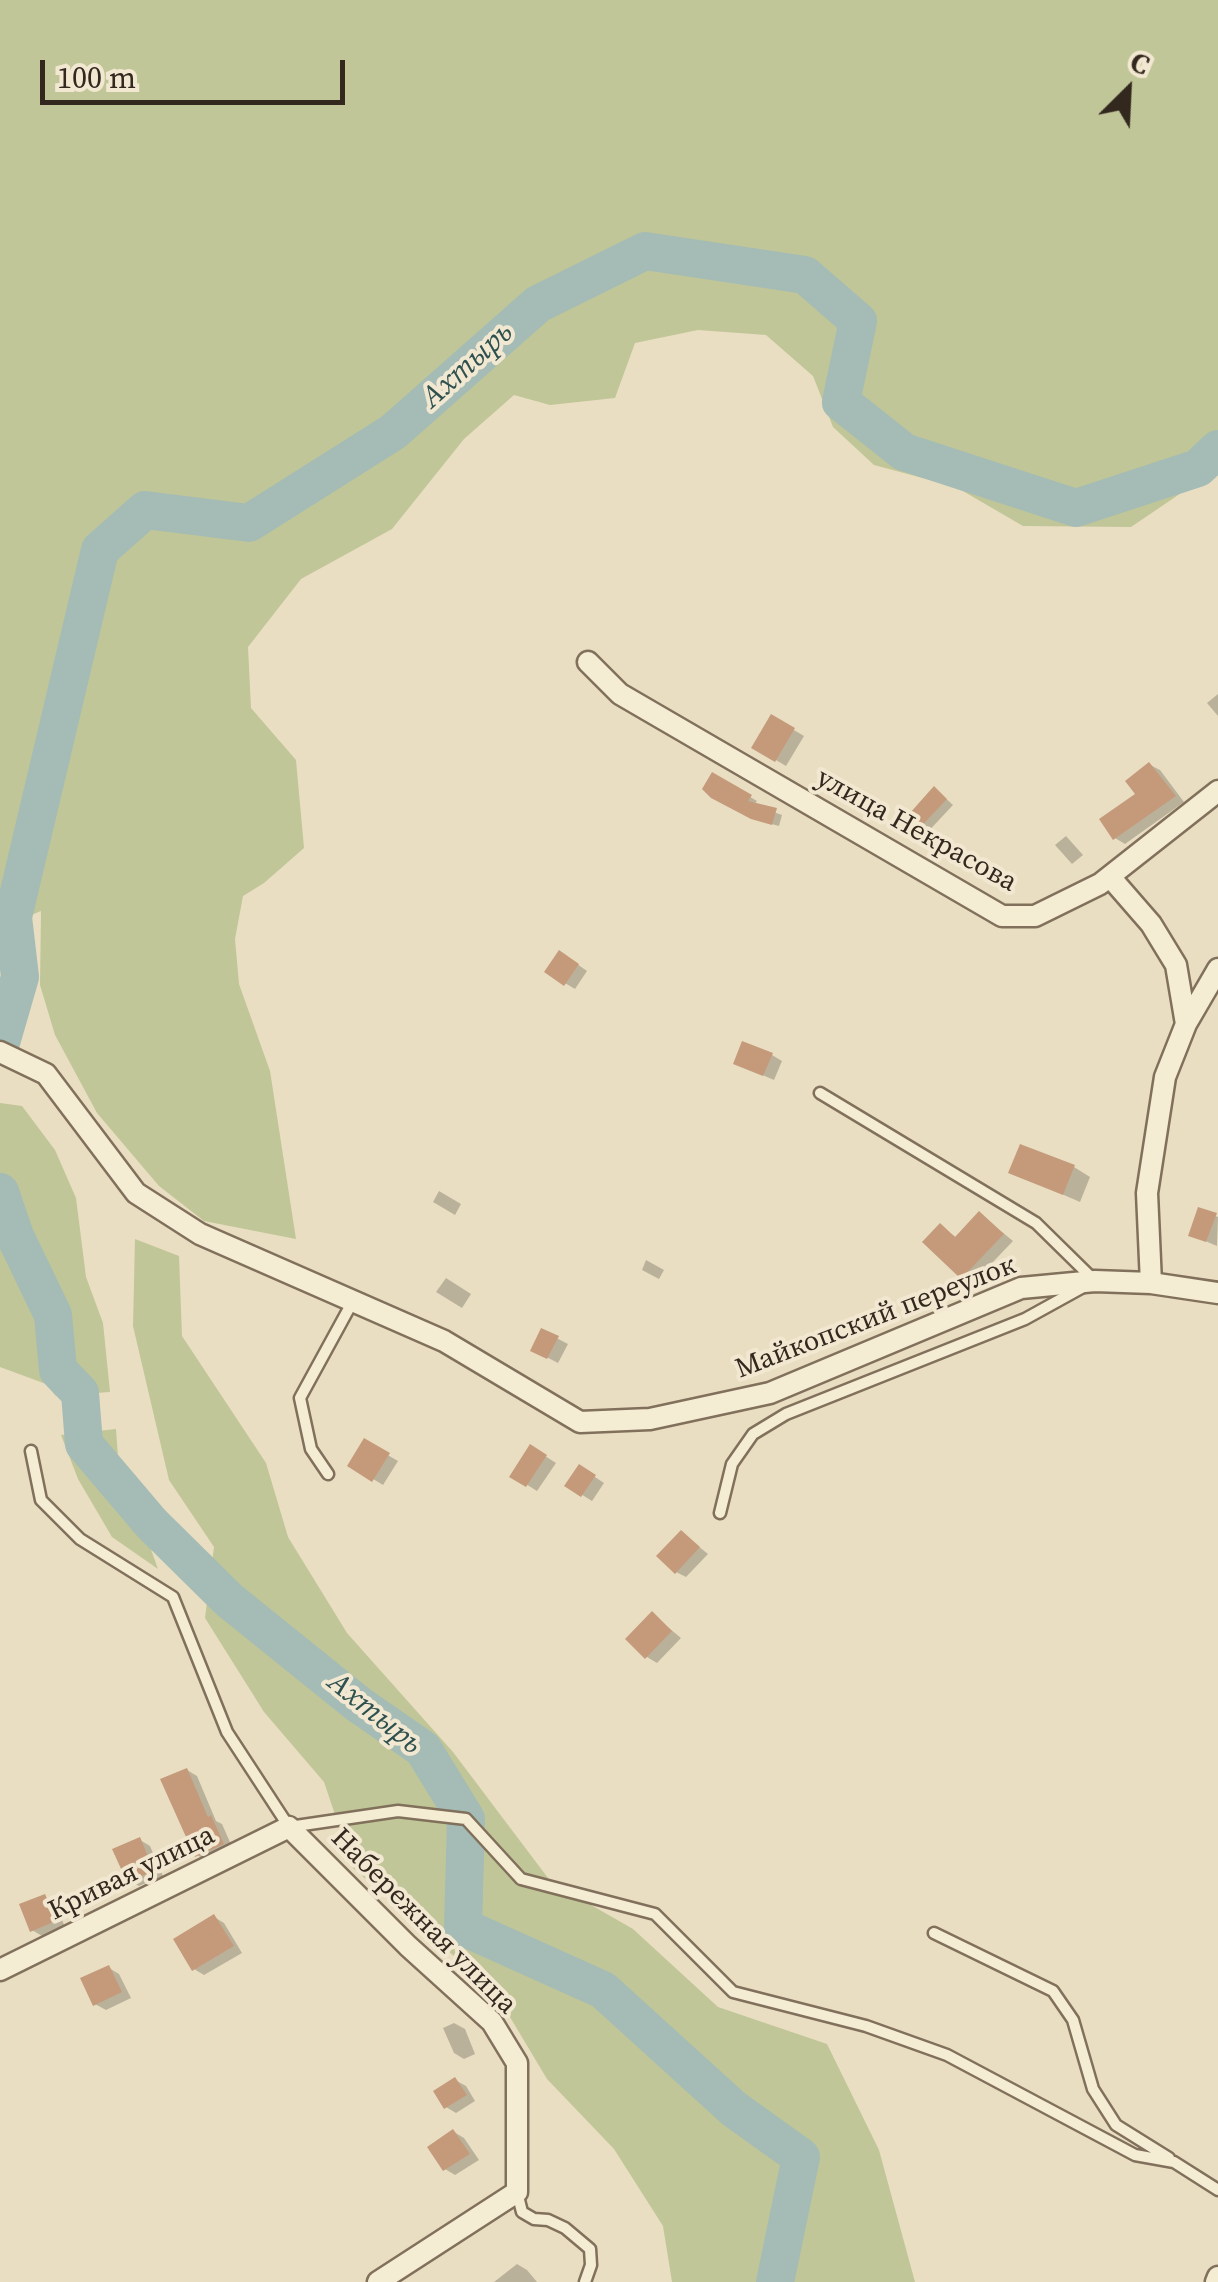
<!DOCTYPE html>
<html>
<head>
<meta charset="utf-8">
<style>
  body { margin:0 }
  #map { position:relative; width:1218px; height:2282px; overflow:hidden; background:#e9dec2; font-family:"Source Serif 4",serif }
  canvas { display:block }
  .north { position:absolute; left:1078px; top:40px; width:100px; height:100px; -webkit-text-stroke:8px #f2e8d1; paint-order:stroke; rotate:24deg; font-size:28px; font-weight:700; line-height:40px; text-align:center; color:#33281e }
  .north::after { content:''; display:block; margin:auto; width:35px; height:45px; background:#33281e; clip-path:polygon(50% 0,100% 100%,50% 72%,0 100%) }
  .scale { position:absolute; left:40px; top:60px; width:305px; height:45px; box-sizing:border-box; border:5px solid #33281e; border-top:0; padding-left:12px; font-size:30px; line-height:35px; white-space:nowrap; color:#33281e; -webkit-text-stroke:8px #f2e8d1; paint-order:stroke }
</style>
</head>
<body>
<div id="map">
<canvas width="1218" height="2282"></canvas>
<div class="north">С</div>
<div class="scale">100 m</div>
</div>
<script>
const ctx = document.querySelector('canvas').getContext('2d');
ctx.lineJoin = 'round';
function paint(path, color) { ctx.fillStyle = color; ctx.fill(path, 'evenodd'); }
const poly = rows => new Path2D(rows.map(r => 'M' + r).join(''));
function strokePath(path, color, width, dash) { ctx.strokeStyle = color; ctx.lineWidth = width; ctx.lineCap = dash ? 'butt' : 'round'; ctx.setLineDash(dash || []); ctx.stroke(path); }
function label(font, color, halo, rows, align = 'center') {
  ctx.font = font + ' "Source Serif 4",serif'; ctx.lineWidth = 8; ctx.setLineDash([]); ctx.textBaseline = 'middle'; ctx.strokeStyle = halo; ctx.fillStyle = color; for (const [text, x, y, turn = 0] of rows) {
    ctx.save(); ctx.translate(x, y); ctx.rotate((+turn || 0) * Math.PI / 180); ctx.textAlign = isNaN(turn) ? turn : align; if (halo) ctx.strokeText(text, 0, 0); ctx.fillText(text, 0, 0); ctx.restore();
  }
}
paint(poly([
  [0,0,1218,0,1218,468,1131,527,1023,526,956,487,874,465,833,427,813,376,766,335,698,330,635,343,615,398,550,405,514,395,464,439,392,529,301,579,248,647,251,708,296,760,304,848,264,883,243,896,235,939,239,984,270,1071,296,1239,204,1221,159,1186,97,1113,55,1035,40,985,41,911,0,928],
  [0,1103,22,1106,55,1150,76,1198,86,1277,103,1323,110,1392,56,1396,46,1384,0,1367],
  [135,1239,179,1256,182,1336,266,1463,288,1537,347,1633,453,1752,551,1882,633,1929,718,2007,827,2044,879,2150,915,2282,672,2282,663,2226,614,2149,547,2079,495,1992,353,1868,324,1782,264,1712,205,1618,214,1547,169,1480,133,1326],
  [116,1429,118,1457,158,1569,112,1537,78,1479,61,1435]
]), '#c0c697');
paint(poly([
  [1218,694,1218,716,1207,703],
  [772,717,804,736,786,766,754,747],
  [1150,765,1160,770,1184,802,1125,844,1115,838,1138,794],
  [713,775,757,801,754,805,782,815,779,826,760,821],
  [941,794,953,805,924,836,916,831],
  [1066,836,1083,855,1072,864,1055,845],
  [570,959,587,971,575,989,565,983],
  [772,1055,782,1061,774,1080,746,1068],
  [1074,1167,1090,1177,1080,1202,1011,1172],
  [439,1191,461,1204,455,1215,433,1202],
  [1199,1210,1218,1217,1217,1246,1191,1235],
  [980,1214,1013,1241,973,1283,925,1242,940,1226,957,1238],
  [646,1260,664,1270,659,1279,642,1270],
  [446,1278,471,1294,462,1308,436,1292],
  [543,1331,568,1344,558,1363,533,1350],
  [365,1442,398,1461,383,1485,350,1465],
  [531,1447,556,1463,537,1491,513,1476],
  [580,1467,604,1483,592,1501,568,1486],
  [682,1533,708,1554,686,1577,676,1572],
  [652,1614,681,1638,657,1663,647,1657],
  [187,1770,197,1776,216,1821,222,1824,233,1849,207,1861,197,1855],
  [140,1840,150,1846,163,1876,139,1886,129,1880],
  [45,1897,55,1903,65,1927,42,1936,32,1930],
  [214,1917,224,1923,242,1953,204,1975,194,1969],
  [109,1968,119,1974,131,1998,106,2010,95,2004],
  [454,2023,465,2029,475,2054,464,2059,454,2053,443,2028],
  [455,2080,466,2086,475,2101,456,2113,446,2107],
  [454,2132,464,2138,479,2160,455,2175,445,2169],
  [517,2264,527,2270,537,2282,494,2282]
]), '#0003');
strokePath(poly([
  [0,1046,20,977,13,917,100,550,145,510,249,523,393,432,538,304,645,251,805,275,858,321,841,402,904,452,1076,508,1198,468,1218,449],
  [0,1192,15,1236,53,1315,58,1370,80,1393,84,1444,151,1523,229,1600,358,1704,423,1749,466,1819,463,1927,603,1990,734,2109,801,2157,775,2282]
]), '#a4bcb5', 38);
paint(poly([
  [771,714,795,728,775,762,751,748],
  [1149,762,1176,796,1113,840,1099,819,1135,794,1125,781],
  [712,772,752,795,748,801,777,808,772,825,751,819,711,798,702,789],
  [934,786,947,799,915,833,902,822],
  [559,950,579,964,564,986,544,972],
  [742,1041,773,1053,763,1076,733,1064],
  [1020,1144,1075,1165,1063,1195,1008,1173],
  [1198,1207,1217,1213,1206,1242,1188,1236],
  [979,1211,1004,1234,961,1279,922,1242,940,1223,955,1237],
  [541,1328,559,1336,547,1359,530,1351],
  [364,1438,390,1453,372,1482,347,1466],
  [530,1444,547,1455,526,1487,509,1477],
  [579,1464,596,1475,581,1497,564,1486],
  [681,1530,700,1547,675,1574,656,1556],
  [652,1611,672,1631,645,1659,625,1639],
  [187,1768,208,1817,211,1815,224,1844,195,1857,160,1779],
  [140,1837,154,1871,127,1882,112,1849],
  [45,1894,56,1921,30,1932,19,1904],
  [214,1914,234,1946,192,1971,173,1939],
  [109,1965,122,1992,93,2006,80,1978],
  [455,2077,467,2095,444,2109,433,2091],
  [453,2129,470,2154,443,2171,427,2147]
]), '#c49a7b');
const lane = poly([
  [820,1093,1036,1223,1093,1279],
  [31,1451,41,1500,80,1539,173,1597,227,1732,289,1827,398,1811,466,1819,521,1879,655,1914,733,1992,866,2026,947,2055,1135,2155,1174,2162,1218,2190],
  [328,1474,311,1449,300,1398,353,1301],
  [720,1513,732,1464,753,1434,786,1414,1025,1319,1083,1287],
  [934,1933,1053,1991,1073,2020,1093,2089,1116,2125,1169,2158],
  [517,2192,522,2212,534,2219,548,2220,565,2228,590,2249,591,2265,585,2282]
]);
const street = poly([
  [588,662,620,694,1002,916,1035,916,1100,884,1218,791],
  [1111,878,1151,924,1176,965,1186,1024],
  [0,1052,46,1074,136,1193,200,1234,444,1341,580,1422,650,1419,770,1393,1021,1288,1095,1281,1151,1283,1218,1293],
  [1151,1283,1147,1193,1165,1077,1186,1024,1218,969],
  [0,1970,289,1827,408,1946,492,2022,517,2063,517,2192,378,2282],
  [1216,2282,1218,2277]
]);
strokePath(lane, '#81705b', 15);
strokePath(street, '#81705b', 25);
strokePath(lane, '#f5ecd4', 10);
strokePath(street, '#f5ecd4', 20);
label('28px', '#33281e', '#f2e8d1', [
  ["улица Некрасова",916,831,29],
  ["Майкопский переулок",876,1318,-21],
  ["Кривая улица",132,1874,-26],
  ["Набережная улица",423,1922,45]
]);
label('italic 30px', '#2e514f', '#f2e8d1', [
  ["Ахтырь",468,366,-42],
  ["Ахтырь",374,1714,39]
]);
</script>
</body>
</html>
